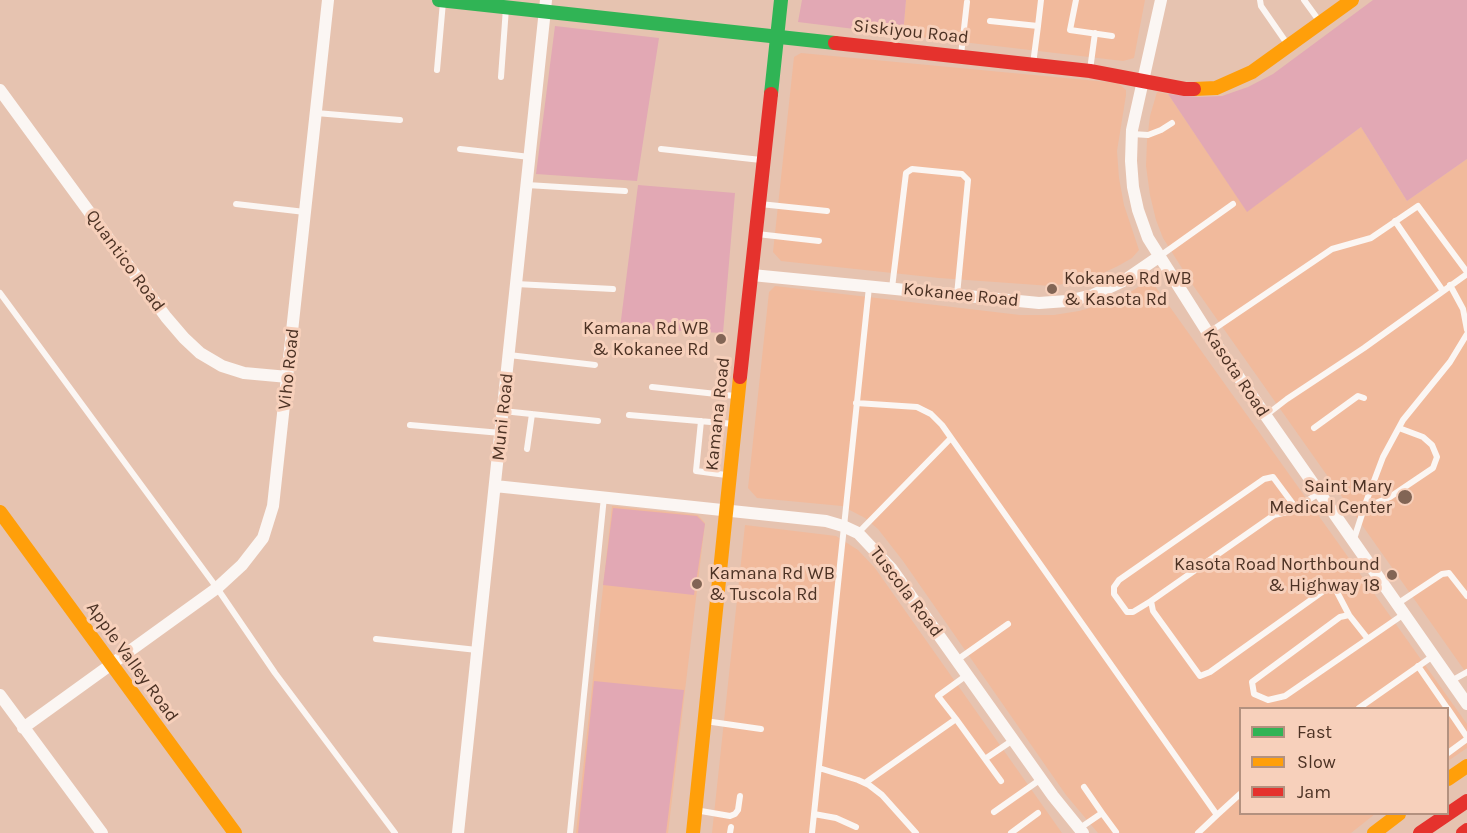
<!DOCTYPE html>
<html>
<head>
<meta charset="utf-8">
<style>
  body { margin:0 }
  #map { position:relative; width:1467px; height:833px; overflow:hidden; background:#e6c3b0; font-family:Karla,sans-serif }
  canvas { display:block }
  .legend { position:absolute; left:1239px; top:707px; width:210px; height:108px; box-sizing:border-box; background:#f7d0bb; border:2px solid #b3917f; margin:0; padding:8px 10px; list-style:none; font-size:18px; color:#4c3224 }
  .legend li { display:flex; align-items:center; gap:12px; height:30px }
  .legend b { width:30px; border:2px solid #b3917f }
</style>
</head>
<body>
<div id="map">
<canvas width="1467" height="833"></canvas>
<ul class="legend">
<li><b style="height:8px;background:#30b455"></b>Fast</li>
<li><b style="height:8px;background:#ff9f0a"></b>Slow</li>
<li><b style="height:8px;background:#e5322d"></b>Jam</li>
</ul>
</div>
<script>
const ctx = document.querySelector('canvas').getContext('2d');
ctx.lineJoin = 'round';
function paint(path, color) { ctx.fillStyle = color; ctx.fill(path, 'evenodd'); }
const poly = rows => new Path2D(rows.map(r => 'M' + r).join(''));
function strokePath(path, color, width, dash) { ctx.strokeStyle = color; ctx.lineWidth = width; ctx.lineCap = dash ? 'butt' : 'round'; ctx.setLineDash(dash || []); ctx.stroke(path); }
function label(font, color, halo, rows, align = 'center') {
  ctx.font = font + ' Karla,sans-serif'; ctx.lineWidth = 6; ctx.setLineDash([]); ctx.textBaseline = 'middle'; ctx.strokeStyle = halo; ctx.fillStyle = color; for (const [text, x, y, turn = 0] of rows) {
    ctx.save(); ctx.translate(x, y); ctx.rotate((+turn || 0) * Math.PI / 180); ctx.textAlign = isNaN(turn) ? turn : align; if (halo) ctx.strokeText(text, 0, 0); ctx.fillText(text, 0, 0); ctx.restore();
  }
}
paint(poly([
  [906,0,1145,0,1134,58,1123,61,903,35],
  [801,53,1118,83,1126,90,1126,95,1117,151,1119,178,1124,205,1139,250,1132,258,1118,266,1088,280,1051,286,939,278,781,261,773,252,794,57],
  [1157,92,1168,94,1247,211,1361,127,1407,201,1467,159,1467,674,1190,281,1163,238,1156,220,1150,195,1146,166,1147,141,1150,116],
  [1150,279,1467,724,1467,748,1448,761,1448,708,1240,708,1240,814,1375,814,1351,833,1098,833,1066,795,903,561,878,529,865,518,842,506,757,498,748,488,769,292,775,286,1020,315,1054,315,1079,311,1107,303,1132,291],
  [612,506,698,515,705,523,668,833,576,833],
  [745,525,836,536,858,550,875,568,1062,833,712,833]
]), '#f1ba9c');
paint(poly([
  [802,0,906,0,903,35,798,22],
  [1373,0,1467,0,1467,159,1407,201,1361,127,1247,212,1168,94,1198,97,1222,96,1248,87,1273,74],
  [555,26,659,38,637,181,536,174],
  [638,185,735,193,723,333,620,328],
  [613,508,697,516,705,524,694,595,603,585],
  [594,681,684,690,666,833,578,833]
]), '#e2a8b4');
strokePath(poly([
  [1076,0,1070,30,1112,36],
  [1260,0,1261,6,1288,45],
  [1304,0,1320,22],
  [990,21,1038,26,1033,64],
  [1038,26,1041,0],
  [961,55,967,2],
  [437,70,443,2],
  [1090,70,1095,33],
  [501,77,506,8],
  [316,113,400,120],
  [1132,134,1148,135,1161,130,1172,123],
  [460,149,530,157],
  [661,149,761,160],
  [527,185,625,191],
  [236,204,305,212],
  [760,204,827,211],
  [1395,221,1443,291],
  [757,234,819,241],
  [1160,256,1233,204],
  [516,284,613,289],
  [1450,285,1463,309,1467,330],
  [892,288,906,173,912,169,962,174,968,180,957,295],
  [0,293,217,588,275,673,395,833],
  [1208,333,1332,249,1371,238,1418,206,1467,272],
  [509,355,595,365],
  [652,387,735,396],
  [856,403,917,407,931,414,942,425,1217,815,1198,833],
  [503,411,598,421],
  [629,415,734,424],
  [1265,416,1287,399,1364,348,1467,274],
  [701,421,696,471,726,475],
  [410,425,501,433],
  [1314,428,1358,396,1364,398],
  [527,449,532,414],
  [1319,493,1292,511,1274,515,1151,601,1153,611,1200,676,1210,672,1329,587,1336,590,1349,615],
  [1366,502,1376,503,1390,497,1433,468,1437,457,1432,445,1423,437,1399,428],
  [858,533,951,438],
  [1353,542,1366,502,1383,457,1403,420,1450,362,1467,334],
  [1151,601,1133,612,1127,612,1114,594,1114,587,1119,580,1264,479,1273,477,1296,508],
  [1397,604,1442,574,1449,573,1467,596],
  [376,639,477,650],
  [1368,639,1349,615,1340,617,1252,682,1254,694,1268,700,1285,696,1404,614],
  [957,660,1008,624],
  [1418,666,1447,708],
  [1451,681,1467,672],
  [1359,708,1433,656],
  [1448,709,1467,737],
  [956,719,938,696,967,675],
  [705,721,761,729],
  [1448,753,1467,739],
  [985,759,1001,781],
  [819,768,858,780,869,785,882,795,916,833],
  [865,783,956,719,985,759,1013,740],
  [695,810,730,816,735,814,738,810,740,796],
  [994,812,1041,779],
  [1102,813,1116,832],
  [814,814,836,818,856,827],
  [1217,815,1240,794],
  [1080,828,1102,813,1084,787],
  [570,833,604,497],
  [730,833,731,827],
  [812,833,869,287],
  [1011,833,1038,813]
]), '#fbf6f3', 6);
strokePath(poly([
  [1161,0,1132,130,1131,161,1133,187,1138,210,1148,238,1208,333,1467,704],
  [0,90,166,317,184,338,200,353,222,366,244,373,288,377],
  [752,275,1039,303,1067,301,1093,295,1125,280,1160,256],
  [495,486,826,521,843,526,858,533,891,568,1053,796,1083,833],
  [0,695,102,833],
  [23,728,217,588,242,565,263,538,273,506,328,0],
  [458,833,546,0]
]), '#fbf6f3', 12);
strokePath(poly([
  [439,0,835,43],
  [771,94,781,0]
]), '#30b455', 14);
strokePath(poly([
  [1194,89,1216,88,1252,72,1352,0],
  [0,512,235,833],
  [1448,779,1467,766],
  [693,833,740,377],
  [1374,833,1399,814]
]), '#ff9f0a', 14);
strokePath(poly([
  [835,43,1090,71,1185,89,1194,89],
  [740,377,771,94],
  [1420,833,1467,801],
  [1463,833,1467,830]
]), '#e5322d', 14);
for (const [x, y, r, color] of [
  [1052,289,6,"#826555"],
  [721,339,6,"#826555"],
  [1405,497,8,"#826555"],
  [1392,575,6,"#826555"],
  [697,584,6,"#826555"]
]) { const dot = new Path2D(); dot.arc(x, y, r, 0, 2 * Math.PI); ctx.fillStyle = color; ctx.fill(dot); strokePath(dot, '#f7d0bb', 2); }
label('18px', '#4c3224', '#f7d0bb', [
  ["Siskiyou Road",911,32,6],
  ["Quantico Road",125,261,54],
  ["Kokanee Road",961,295,6],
  ["Viho Road",289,369,-84],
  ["Kasota Road",1236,373,56],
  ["Kamana Road",718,414,-84],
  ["Muni Road",503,417,-84],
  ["Tuscola Road",906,592,53],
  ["Apple Valley Road",132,662,54]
]);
label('18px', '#4c3224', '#f7d0bb', [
  ["Kokanee Rd WB",1064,279,"left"],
  ["& Kasota Rd",1064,300,"left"],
  ["Kamana Rd WB",709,329],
  ["& Kokanee Rd",709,350],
  ["Saint Mary",1392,487],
  ["Medical Center",1392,508],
  ["Kasota Road Northbound",1380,565],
  ["& Highway 18",1380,586],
  ["Kamana Rd WB",709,574,"left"],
  ["& Tuscola Rd",709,595,"left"]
], 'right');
</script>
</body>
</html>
